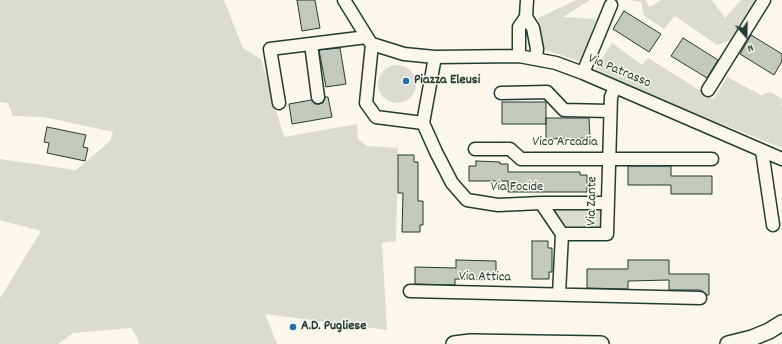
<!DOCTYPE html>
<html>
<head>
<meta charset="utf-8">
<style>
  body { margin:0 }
  #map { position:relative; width:782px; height:344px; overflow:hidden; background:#fbf7ec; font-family:Dekko,sans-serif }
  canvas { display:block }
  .north { position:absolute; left:726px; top:16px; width:40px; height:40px; -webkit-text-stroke:3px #fbf7ec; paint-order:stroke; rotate:160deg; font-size:11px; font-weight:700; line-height:16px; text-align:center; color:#1f3d34 }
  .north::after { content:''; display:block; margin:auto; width:14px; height:18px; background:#1f3d34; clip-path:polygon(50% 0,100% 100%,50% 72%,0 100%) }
</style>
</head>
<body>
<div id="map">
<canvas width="782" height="344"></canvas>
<div class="north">N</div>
</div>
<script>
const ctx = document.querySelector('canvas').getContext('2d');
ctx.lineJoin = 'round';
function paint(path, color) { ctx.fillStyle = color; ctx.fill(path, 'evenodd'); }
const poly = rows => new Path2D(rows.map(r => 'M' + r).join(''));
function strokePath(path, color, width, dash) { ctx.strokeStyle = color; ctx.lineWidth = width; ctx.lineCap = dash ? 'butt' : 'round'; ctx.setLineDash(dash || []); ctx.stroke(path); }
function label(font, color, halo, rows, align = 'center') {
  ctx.font = font + ' Dekko,sans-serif'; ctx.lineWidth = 3; ctx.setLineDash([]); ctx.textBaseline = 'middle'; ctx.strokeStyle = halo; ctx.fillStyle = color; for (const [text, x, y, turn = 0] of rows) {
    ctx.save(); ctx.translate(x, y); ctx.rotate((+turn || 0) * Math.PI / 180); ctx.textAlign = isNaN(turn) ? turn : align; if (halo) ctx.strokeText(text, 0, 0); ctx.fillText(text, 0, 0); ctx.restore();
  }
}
paint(poly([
  [0,0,224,0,243,48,261,59,284,137,357,124,358,139,367,146,398,148,396,241,382,243,387,330,265,314,277,344,139,344,137,337,131,328,73,333,58,344,0,344,0,298,41,231,0,220,0,159,76,170,110,141,113,132,44,117,13,116,8,103,0,102],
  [576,0,590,0,563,17,596,19,582,62,542,49,538,18],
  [630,0,645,0,650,7,661,0,712,0,725,18,741,0,755,0,731,40,717,45,675,16,664,29,644,16,641,2],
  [612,43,642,65,648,58,714,99,727,77,761,95,771,92,782,99,781,106,782,106,782,148,641,92,595,69],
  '378 84a19 19 0 1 1 38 0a19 19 0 1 1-38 0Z',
  [552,208,602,208,602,229,565,229]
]), '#dbdcd1');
const building = poly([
  [297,0,315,0,320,28,302,31,297,0],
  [624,11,661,34,649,52,613,29,624,11],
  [751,35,782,54,782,61,774,75,740,54,751,35],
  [683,38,718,60,707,78,671,56,683,38],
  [340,48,346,84,326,87,319,50,340,48],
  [325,97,328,97,332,117,292,124,289,104,311,100,315,104,319,104,323,103,325,97],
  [502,102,546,102,546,124,502,124,502,102],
  [546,118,589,118,590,138,546,139,546,118],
  [47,127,86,135,83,147,88,148,85,161,47,153,49,143,44,142,47,127],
  [398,155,414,155,414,162,418,162,418,201,423,201,423,225,420,225,420,232,402,232,403,193,398,193,398,155],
  [476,161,500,162,500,164,508,164,508,172,580,172,580,175,587,175,587,192,508,192,508,181,469,181,469,166,476,166,476,161],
  [628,166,671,166,671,176,712,176,712,194,671,194,671,185,628,185,628,166],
  [532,241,548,241,548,248,552,248,552,272,549,272,549,279,532,279,532,241],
  [456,260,496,261,496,280,455,279,455,285,415,284,415,267,456,268,456,260],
  [628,260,669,260,669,274,709,274,709,295,707,295,704,292,700,290,669,290,669,280,628,281,628,289,587,288,587,269,628,269,628,260]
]);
paint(building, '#c4c9be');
strokePath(building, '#1f3d34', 1);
const minor = poly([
  [344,0,370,42],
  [526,17,527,0],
  [311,44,318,97],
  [519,56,519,27,526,17,533,28,537,49,536,59],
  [435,57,423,123,376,117,366,103,372,44,404,54,435,57,519,56,556,63,583,73,782,159],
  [583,73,611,5],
  [708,90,764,0],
  [501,93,547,92,564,110,610,111],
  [279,103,270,49,367,37],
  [423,123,436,152,452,183,467,200,498,205,541,203,608,203],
  [475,149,510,149,521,159,712,159],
  [762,151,773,225],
  [541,203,562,234,607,234,611,97,615,87],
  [410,291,700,298],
  [559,294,562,234]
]);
const major = poly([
  [454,344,470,342,601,344],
  [728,344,752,338,769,331,782,323]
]);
strokePath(minor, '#1f3d34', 15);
strokePath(major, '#1f3d34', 18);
strokePath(minor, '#fbf7ec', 12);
strokePath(major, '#fbf7ec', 15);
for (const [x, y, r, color] of [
  [406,81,4,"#1f6fb2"],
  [293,327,4,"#1f6fb2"]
]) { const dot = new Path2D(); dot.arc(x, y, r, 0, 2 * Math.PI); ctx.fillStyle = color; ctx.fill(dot); strokePath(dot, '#fbf7ec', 1.5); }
label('14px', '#1f3d34', '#fbf7ec', [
  ["Via Patrasso",619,72,23],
  ["Vico Arcadia",565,143],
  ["Via Focide",517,188],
  ["Via Zante",593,201,-89],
  ["Via Attica",485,278,1]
]);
label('bold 14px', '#1f3d34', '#fbf7ec', [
  ["Piazza Eleusi",414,81],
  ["A.D. Pugliese",301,327]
], 'left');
</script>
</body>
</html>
